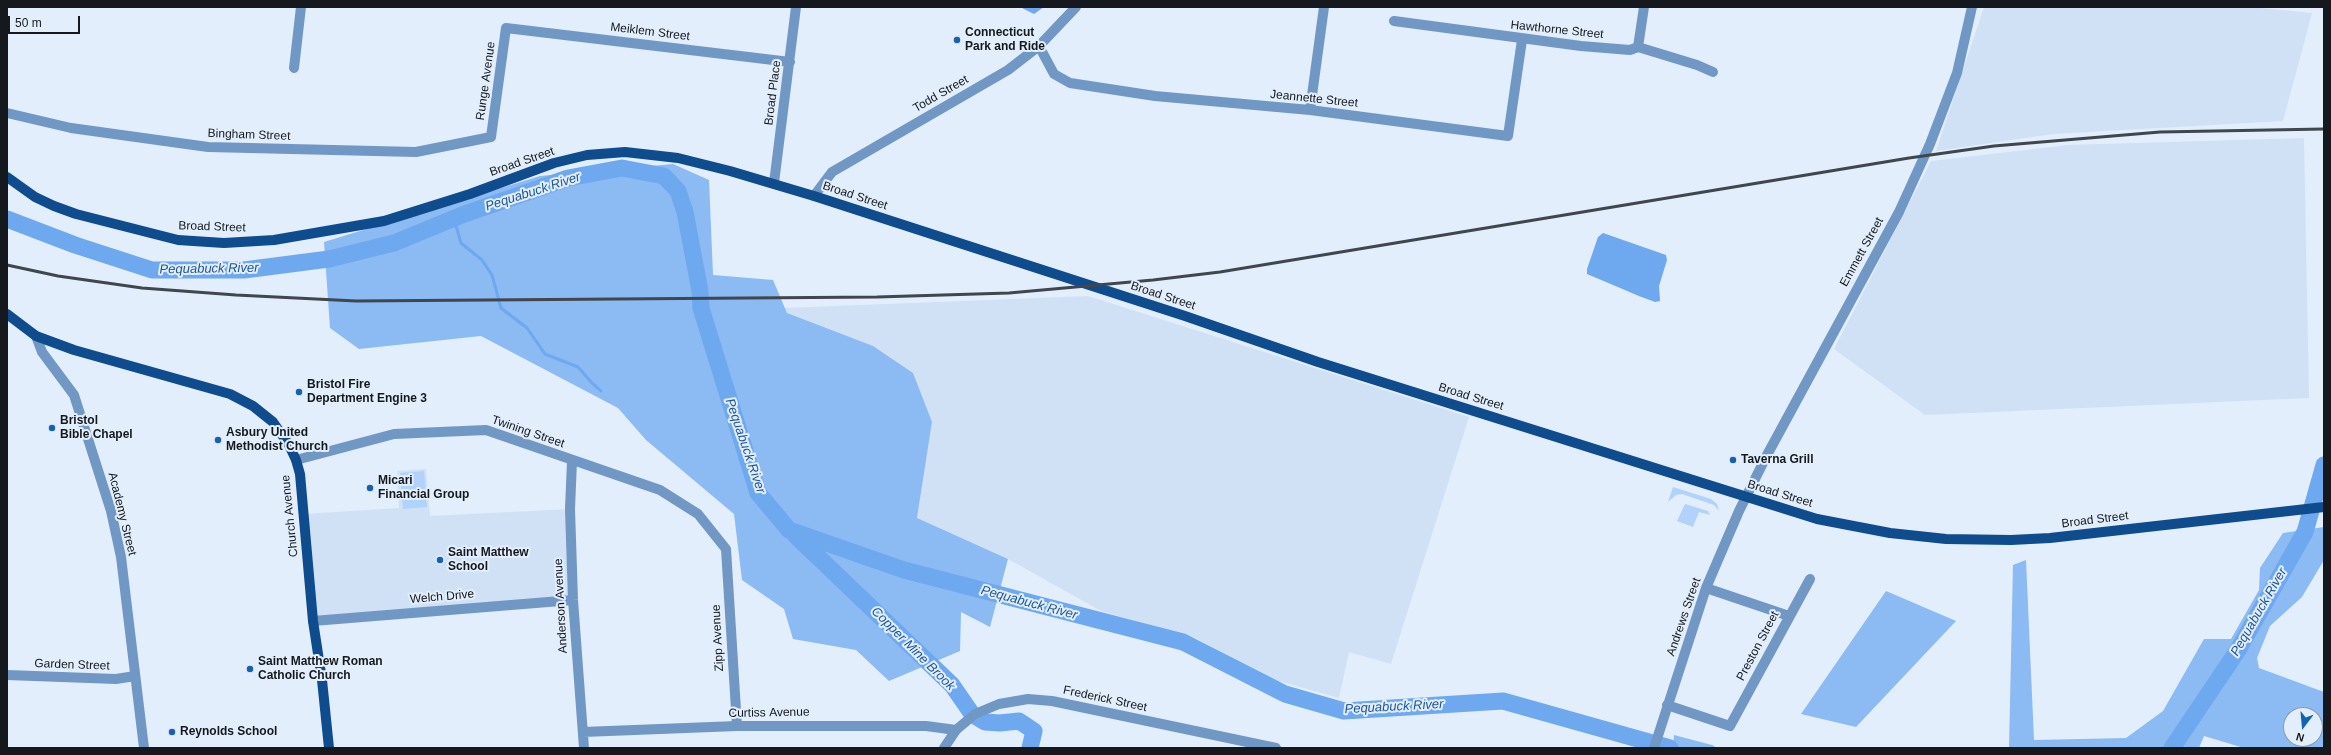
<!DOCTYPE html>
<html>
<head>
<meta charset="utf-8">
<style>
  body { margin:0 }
  #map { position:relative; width:2331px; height:755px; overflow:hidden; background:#e2eefc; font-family:Arial,sans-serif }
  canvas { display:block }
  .frame { position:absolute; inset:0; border:8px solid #15191e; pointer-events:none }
  .north { position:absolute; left:2283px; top:707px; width:40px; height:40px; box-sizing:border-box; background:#e2eefc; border:1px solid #9099a3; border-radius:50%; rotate:196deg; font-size:11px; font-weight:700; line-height:16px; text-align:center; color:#15191e }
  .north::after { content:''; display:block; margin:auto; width:14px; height:18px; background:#1662b1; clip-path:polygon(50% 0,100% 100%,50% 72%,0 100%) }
  .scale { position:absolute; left:8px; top:16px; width:72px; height:18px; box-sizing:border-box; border:2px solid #15191e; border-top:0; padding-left:5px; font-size:12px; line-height:14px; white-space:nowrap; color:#15191e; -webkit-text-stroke:3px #e2eefc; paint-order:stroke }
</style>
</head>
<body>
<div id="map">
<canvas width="2331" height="755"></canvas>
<div class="frame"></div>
<div class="north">N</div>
<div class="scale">50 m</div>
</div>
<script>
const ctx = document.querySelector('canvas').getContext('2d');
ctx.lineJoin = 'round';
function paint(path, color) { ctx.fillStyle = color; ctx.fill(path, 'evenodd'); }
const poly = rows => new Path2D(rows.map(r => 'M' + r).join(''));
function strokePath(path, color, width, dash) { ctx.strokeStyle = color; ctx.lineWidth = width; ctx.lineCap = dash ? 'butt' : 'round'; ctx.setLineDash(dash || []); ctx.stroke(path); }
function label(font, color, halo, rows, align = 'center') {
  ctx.font = font + ' Arial,sans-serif'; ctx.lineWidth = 4; ctx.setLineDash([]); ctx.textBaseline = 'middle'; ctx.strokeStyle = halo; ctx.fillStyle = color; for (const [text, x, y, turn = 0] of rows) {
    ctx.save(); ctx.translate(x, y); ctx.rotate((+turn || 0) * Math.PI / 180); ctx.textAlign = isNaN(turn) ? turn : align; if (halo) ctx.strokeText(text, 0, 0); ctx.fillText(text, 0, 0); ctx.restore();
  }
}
paint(poly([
  [1984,7,2250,7,2312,13,2283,121,2053,134,1936,151],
  [2304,138,2309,398,1925,415,1834,349,1931,161,2068,145],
  [1088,296,1469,417,1391,664,1349,652,1339,698,1268,678,1196,638,1101,611,1008,559,917,519,932,422,787,313,785,308],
  [426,469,430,516,570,509,573,600,313,621,304,514,399,508,397,471]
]), '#d0e1f5');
paint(poly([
  [424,471,427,507,403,509,400,473],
  [1673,487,1711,499,1717,504,1719,511,1714,505,1682,494,1676,495,1668,502],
  [1685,504,1708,511,1710,515,1699,512,1693,527,1677,521]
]), '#b1d2fb');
paint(poly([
  [673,164,709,180,713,275,773,280,787,313,873,346,913,373,932,422,917,518,1008,559,990,627,961,612,960,651,889,681,856,650,793,639,784,609,742,580,734,514,646,440,618,408,481,336,359,349,330,328,324,242,540,176],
  [2324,527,2324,560,2302,597,2270,626,2257,658,2259,668,2324,692,2324,748,2244,748,2204,736,2199,748,2009,748,2013,565,2026,560,2034,740,2126,738,2163,711,2204,639,2231,639,2259,590,2260,568,2283,533],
  [2291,715,2315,715,2315,739,2291,739],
  [1886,591,1956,621,1856,727,1801,714],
  [1674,735,1712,745,1717,748,1673,748]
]), '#8cbaf3');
paint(poly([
  [1020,7,1044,7,1034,14],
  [1603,233,1666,255,1667,260,1659,286,1660,301,1655,302,1639,296,1587,274,1587,269,1598,237]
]), '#6ea8ef');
strokePath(poly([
  [454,219,461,243,482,260,492,275,501,308,527,328,545,354,578,367,592,383,601,391]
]), '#6ea8ef', 3);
strokePath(poly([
  [7,219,75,245,152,270,244,270,329,259,394,243,462,215,568,178,622,168,664,176,678,191,685,212,700,291,701,308,758,493,789,530,904,570,1183,642,1285,694,1344,711,1503,701,1670,748],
  [796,536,952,685,972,714,985,722,1000,723,1019,721,1034,731,1030,748],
  [2172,748,2238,650,2305,532,2324,465]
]), '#6ea8ef', 17);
strokePath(poly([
  [1394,21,1581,46,1630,50,1638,47,1697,65,1713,72],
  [1039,46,1054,74,1070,83,1155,96,1310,110,1508,136,1522,40],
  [1638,47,1644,7],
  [294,68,301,7],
  [1310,110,1324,7],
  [7,113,71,128,208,147,416,152,491,137,506,28,790,62],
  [774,183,796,7],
  [814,196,832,172,1008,70,1039,46,1076,7],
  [36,336,42,352,74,395,111,511,121,557,144,748],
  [296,460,394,434,486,430,660,490,698,514,726,549,737,726],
  [572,461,570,509,573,600,584,748],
  [1706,588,1789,616],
  [313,621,573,600],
  [7,675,116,679,135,676],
  [1667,705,1730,726,1810,579],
  [583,732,737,726,926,726,956,730],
  [944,748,956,730,975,714,999,704,1028,699,1052,701,1276,748],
  [1654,748,1706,588,1739,511,1767,455,1899,212,1930,144,1957,73,1972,7]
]), '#7197c5', 10);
strokePath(poly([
  [7,177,35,197,54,206,76,214,178,240,224,243,274,240,384,221,470,194,554,163,587,155,625,152,678,158,730,171,814,196,1185,316,1318,362,1817,519,1890,533,1946,539,2011,540,2050,538,2324,507],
  [7,314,36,336,74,350,230,394,253,406,273,422,289,445,296,460,300,474,313,621,322,680,329,748]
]), '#0e4c8d', 10);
strokePath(poly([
  [7,265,58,276,142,288,236,295,356,301,877,297,1009,293,1153,280,1220,272,1909,158,1994,146,2160,132,2324,129]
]), '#40464d', 3);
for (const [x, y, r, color] of [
  [957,40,4,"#1662b1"],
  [299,392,4,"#1662b1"],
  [52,428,4,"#1662b1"],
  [218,440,4,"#1662b1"],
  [1733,460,4,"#1662b1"],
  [370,488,4,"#1662b1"],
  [440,560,4,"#1662b1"],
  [250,669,4,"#1662b1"],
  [172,732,4,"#1662b1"]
]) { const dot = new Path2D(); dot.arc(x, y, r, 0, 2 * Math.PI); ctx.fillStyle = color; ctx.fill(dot); strokePath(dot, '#e2eefc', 1.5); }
label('12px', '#15191e', '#e2eefc', [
  ["Hawthorne Street",1557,30,6],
  ["Meiklem Street",650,32,7],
  ["Runge Avenue",486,81,-82],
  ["Broad Place",773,93,-83],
  ["Todd Street",941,94,-30],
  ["Jeannette Street",1314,99,6],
  ["Bingham Street",249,135,2],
  ["Broad Street",522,162,-19],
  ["Broad Street",855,196,18],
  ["Broad Street",212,227,2],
  ["Emmett Street",1862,252,-61],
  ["Broad Street",1163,296,18],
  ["Broad Street",1471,397,17],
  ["Twining Street",528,432,19],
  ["Broad Street",1780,494,17],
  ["Academy Street",122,514,76],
  ["Church Avenue",290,516,-96],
  ["Broad Street",2095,520,-7],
  ["Welch Drive",442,597,-5],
  ["Anderson Avenue",561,606,-93],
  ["Andrews Street",1684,617,-71],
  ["Zipp Avenue",718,638,-93],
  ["Preston Street",1758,646,-62],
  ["Garden Street",72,665,2],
  ["Frederick Street",1105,699,12],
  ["Curtiss Avenue",769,713,-1]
]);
label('bold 12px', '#15191e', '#e2eefc', [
  ["Connecticut",965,33],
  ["Park and Ride",965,47],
  ["Bristol Fire",307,385],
  ["Department Engine 3",307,399],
  ["Bristol",60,421],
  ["Bible Chapel",60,435],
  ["Asbury United",226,433],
  ["Methodist Church",226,447],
  ["Taverna Grill",1741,460],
  ["Micari",378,481],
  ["Financial Group",378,495],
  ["Saint Matthew",448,553],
  ["School",448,567],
  ["Saint Matthew Roman",258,662],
  ["Catholic Church",258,676],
  ["Reynolds School",180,732]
], 'left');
label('italic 13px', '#1c5696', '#e2eefc', [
  ["Pequabuck River",533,192,-18],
  ["Pequabuck River",209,269,-1],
  ["Pequabuck River",745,446,71],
  ["Pequabuck River",1029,603,15],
  ["Pequabuck River",2259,612,-60],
  ["Copper Mine Brook",913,649,45],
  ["Pequabuck River",1394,707,-3]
]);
</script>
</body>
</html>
